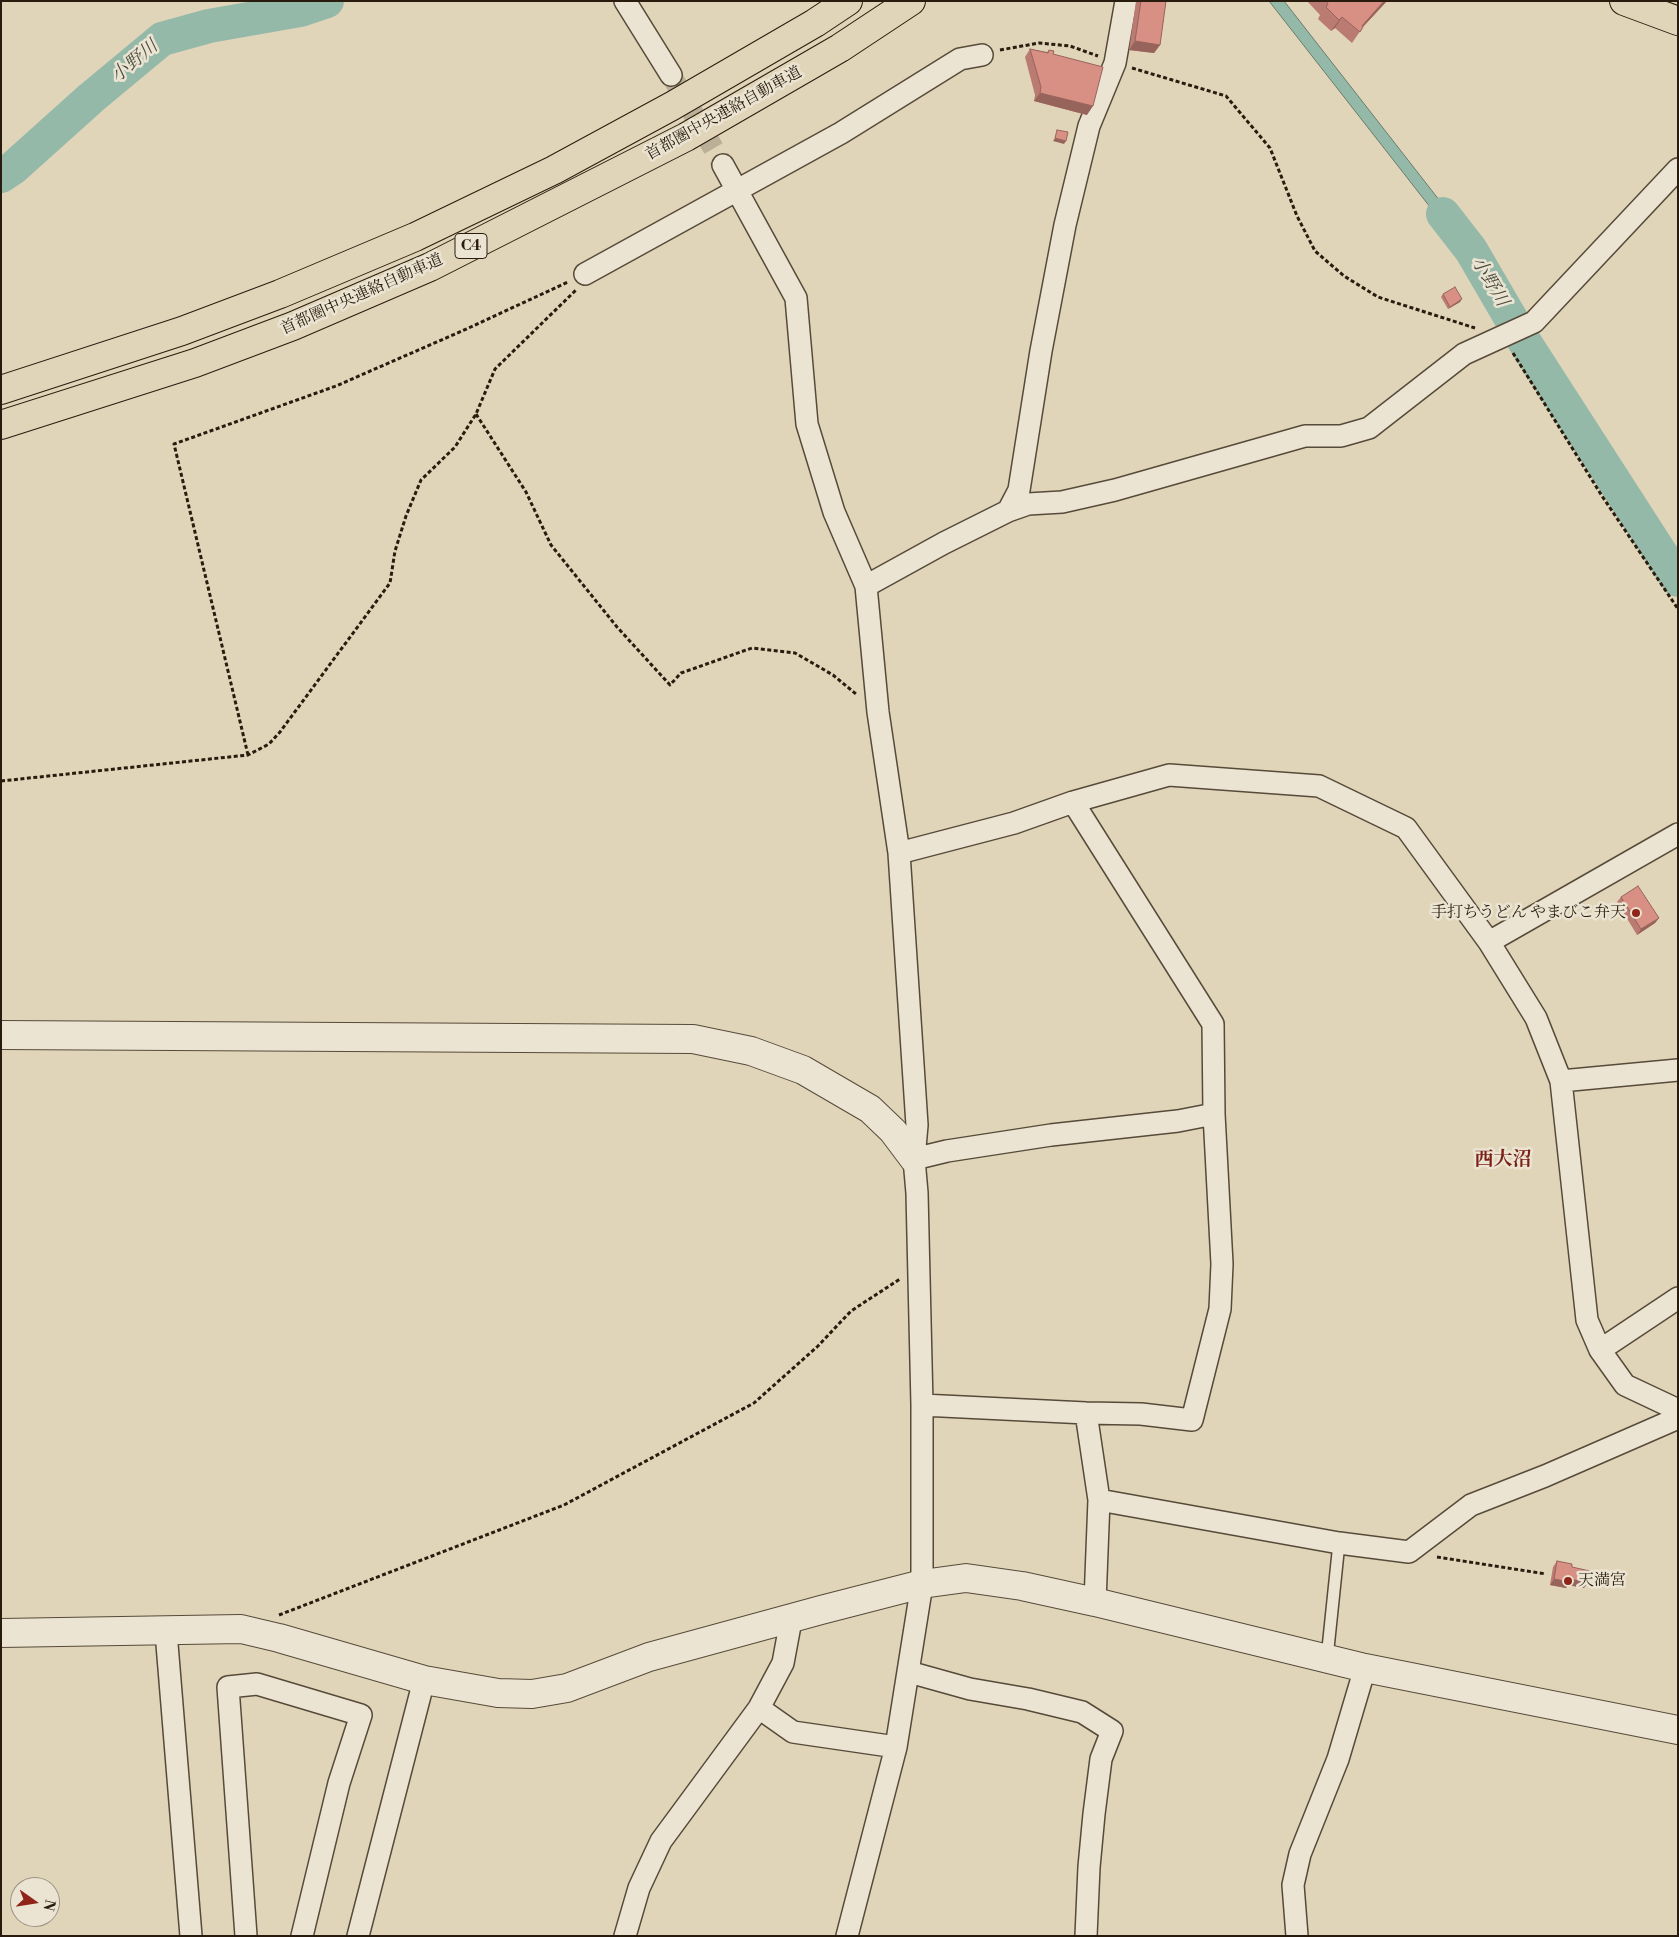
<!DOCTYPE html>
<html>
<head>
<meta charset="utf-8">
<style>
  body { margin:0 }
  #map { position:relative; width:1679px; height:1937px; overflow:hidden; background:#e0d5b9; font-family:"Libre Bodoni",serif }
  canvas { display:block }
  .frame { position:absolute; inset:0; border:2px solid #291c0e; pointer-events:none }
  .north { position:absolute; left:10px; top:1877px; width:50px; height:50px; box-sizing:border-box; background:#ebe4d2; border:1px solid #9d9484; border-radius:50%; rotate:103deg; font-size:14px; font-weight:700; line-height:20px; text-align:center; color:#291c0e }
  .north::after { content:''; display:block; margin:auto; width:18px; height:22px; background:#8f2418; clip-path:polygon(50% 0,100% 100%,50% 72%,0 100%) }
</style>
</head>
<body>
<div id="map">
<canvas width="1679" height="1937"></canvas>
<div class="frame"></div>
<div class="north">N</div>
</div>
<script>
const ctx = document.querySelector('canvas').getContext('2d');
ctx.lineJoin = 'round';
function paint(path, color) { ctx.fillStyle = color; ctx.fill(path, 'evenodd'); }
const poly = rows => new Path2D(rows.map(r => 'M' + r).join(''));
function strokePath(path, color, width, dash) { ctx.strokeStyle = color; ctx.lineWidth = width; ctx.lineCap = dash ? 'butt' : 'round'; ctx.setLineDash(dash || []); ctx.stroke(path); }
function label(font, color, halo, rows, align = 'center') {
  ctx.font = font + ' "Libre Bodoni","Noto Serif JP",serif'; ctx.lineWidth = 5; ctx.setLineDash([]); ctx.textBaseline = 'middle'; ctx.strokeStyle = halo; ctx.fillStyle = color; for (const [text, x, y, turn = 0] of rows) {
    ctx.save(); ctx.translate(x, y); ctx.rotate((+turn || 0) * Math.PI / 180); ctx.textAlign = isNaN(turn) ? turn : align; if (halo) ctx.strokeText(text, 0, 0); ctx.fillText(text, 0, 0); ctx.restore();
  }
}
const water = poly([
  [1269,1,1284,1,1475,246,1466,253,1269,1]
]);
paint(water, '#95b9a9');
strokePath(water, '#6a7a6b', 1);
strokePath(poly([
  [1,176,13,168,91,98,162,39,209,26,300,10,327,1],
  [1443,214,1471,250,1524,341,1678,580]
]), '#95b9a9', 34);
strokePath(poly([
  [671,75,723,165]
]), '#bbb097', 21, [21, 11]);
const service = poly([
  [1327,1658,1339,1543]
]);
const minor = poly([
  [625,1,671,75],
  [723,165,796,298,807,424,834,512,866,586,878,712,899,853,917,1125,914,1159,917,1193,922,1405,922,1584,896,1747,847,1936],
  [585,274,841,133,960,59,982,55],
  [1008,511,1019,490,1041,351,1065,225,1089,126,1115,63,1126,1],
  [866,586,944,543,1008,511,1028,504,1062,502,1115,490,1305,436,1341,436,1369,428,1464,354,1534,322,1678,169],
  [1073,802,1169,775,1319,786,1406,828,1489,942,1536,1018,1561,1081,1587,1320,1600,1350],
  [899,853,1014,823,1073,802,1213,1024,1214,1114,1222,1264,1220,1309,1192,1420,1141,1414,1086,1413,922,1405],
  [1489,942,1678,834],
  [1561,1081,1678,1070],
  [914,1159,947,1151,1051,1135,1178,1121,1214,1114],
  [1678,1298,1600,1350,1625,1385,1678,1410],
  [1086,1413,1099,1500,1095,1602],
  [1099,1500,1339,1543,1409,1552,1471,1505,1545,1476,1678,1418],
  [166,1632,191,1936],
  [909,1672,970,1689,1028,1699,1082,1712,1112,1731,1101,1759,1094,1814,1089,1867,1086,1936],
  [759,1708,793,1732,896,1747],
  [246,1936,228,1687,257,1684,361,1715,339,1783,302,1936],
  [358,1936,424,1680],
  [625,1936,639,1888,661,1841,759,1708,783,1663,791,1620],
  [1297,1936,1293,1885,1300,1854,1338,1759,1365,1668]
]);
const tertiary = poly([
  [1,1035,693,1039,751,1051,803,1070,870,1109,893,1131,914,1159],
  [1,1633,241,1629,279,1638,424,1680,498,1693,532,1694,567,1688,649,1657,821,1610,922,1584,966,1578,1022,1586,1095,1602,1365,1668,1678,1730]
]);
const trunk = poly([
  [1624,1,1678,21]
]);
const motorway = poly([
  [1,390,182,331,280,294,415,237,554,170,672,106,815,23,848,1],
  [1,425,195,363,293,326,430,267,686,137,840,48,911,1]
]);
strokePath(service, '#574a39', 14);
strokePath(minor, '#574a39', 24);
strokePath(tertiary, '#574a39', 30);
strokePath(trunk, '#291c0e', 30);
strokePath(motorway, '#291c0e', 30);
strokePath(poly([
  [1000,50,1039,43,1070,46,1098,56],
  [1132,68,1226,96,1270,148,1297,216,1315,251,1344,276,1378,297,1475,328],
  [1513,353,1602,496,1678,609],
  [476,414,526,492,551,545,617,627,670,685,681,673,752,648,795,653,833,675,856,694],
  [248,755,174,444,336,386,462,331,568,282],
  [1,781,248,755,269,744,280,732,390,583,395,551,406,516,421,480,455,447,476,414,495,369,576,290],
  [1437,1557,1546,1574],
  [279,1615,564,1505,754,1403,818,1346,851,1311,900,1279]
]), '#291c0e', 3, [4, 2.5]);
strokePath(service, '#ebe4d2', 11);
strokePath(minor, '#ebe4d2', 21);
strokePath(tertiary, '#ebe4d2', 28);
strokePath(trunk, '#e0d5b9', 28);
strokePath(motorway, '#e0d5b9', 28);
paint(poly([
  [1136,1,1166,1,1160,45,1154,53,1129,50],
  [1307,1,1387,1,1363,27,1352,43,1335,28,1331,31,1318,19,1320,15],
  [1030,49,1047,52,1049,50,1053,54,1087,115,1034,101,1035,95,1025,57],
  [1443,294,1460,302,1448,309,1441,297],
  [1621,897,1659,918,1655,923,1637,935,1617,902],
  [1557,1561,1572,1567,1584,1588,1568,1585,1566,1588,1550,1585,1553,1567]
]), '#ba7b72');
paint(poly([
  [1384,1,1387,1,1359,31,1362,26],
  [1342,17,1335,28,1331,31,1339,20],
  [1135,41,1160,45,1154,53,1129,50],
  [1040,93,1093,106,1087,115,1034,101],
  [1055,138,1066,141,1064,144,1053,141],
  [1462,299,1460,302,1448,309,1450,307],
  [1659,918,1655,923,1637,935,1641,929],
  [1554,1579,1570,1579,1588,1583,1584,1588,1568,1585,1566,1588,1550,1585]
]), '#97645c');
const building = poly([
  [1141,1,1166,1,1160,45,1135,41,1141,1],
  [1326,1,1384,1,1362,26,1363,27,1360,32,1342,17,1339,20,1326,7,1328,4,1326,1],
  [1030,49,1048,53,1049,50,1054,51,1053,54,1103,67,1093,106,1040,93,1041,87,1030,49],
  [1057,130,1068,132,1066,141,1055,138,1057,130],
  [1455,287,1462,299,1450,307,1443,294,1455,287],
  [1638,886,1659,918,1641,929,1621,897,1638,886],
  [1557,1561,1572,1564,1572,1567,1590,1571,1588,1583,1570,1579,1570,1582,1554,1579,1557,1561]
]);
paint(building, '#d88f84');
strokePath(building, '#97645c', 1);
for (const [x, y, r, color] of [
  [1636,913,5,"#8f2418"],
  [1568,1581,5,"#8f2418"]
]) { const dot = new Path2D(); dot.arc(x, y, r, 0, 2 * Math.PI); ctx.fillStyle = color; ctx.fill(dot); strokePath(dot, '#ebe4d2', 2); }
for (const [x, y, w] of [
  [471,246,32]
]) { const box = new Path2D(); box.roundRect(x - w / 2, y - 12.5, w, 25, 4); ctx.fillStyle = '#ebe4d2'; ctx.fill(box); strokePath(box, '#291c0e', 1); }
label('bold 15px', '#291c0e', null, [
  ["C4",471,246]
]);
label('16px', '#291c0e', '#ebe4d2', [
  ["首都圏中央連絡自動車道",724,114,-29],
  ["首都圏中央連絡自動車道",362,295,-24]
]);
label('16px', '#291c0e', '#ebe4d2', [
  ["手打ちうどん やまびこ弁天",1626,913],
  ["天満宮",1578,1581,"left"]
], 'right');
label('italic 18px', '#494b3c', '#ebe4d2', [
  ["小野川",135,62,-40],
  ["小野川",1489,282,59]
]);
label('bold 19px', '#7a1f14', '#ebe4d2', [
  ["西大沼",1503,1160]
]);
</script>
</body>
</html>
